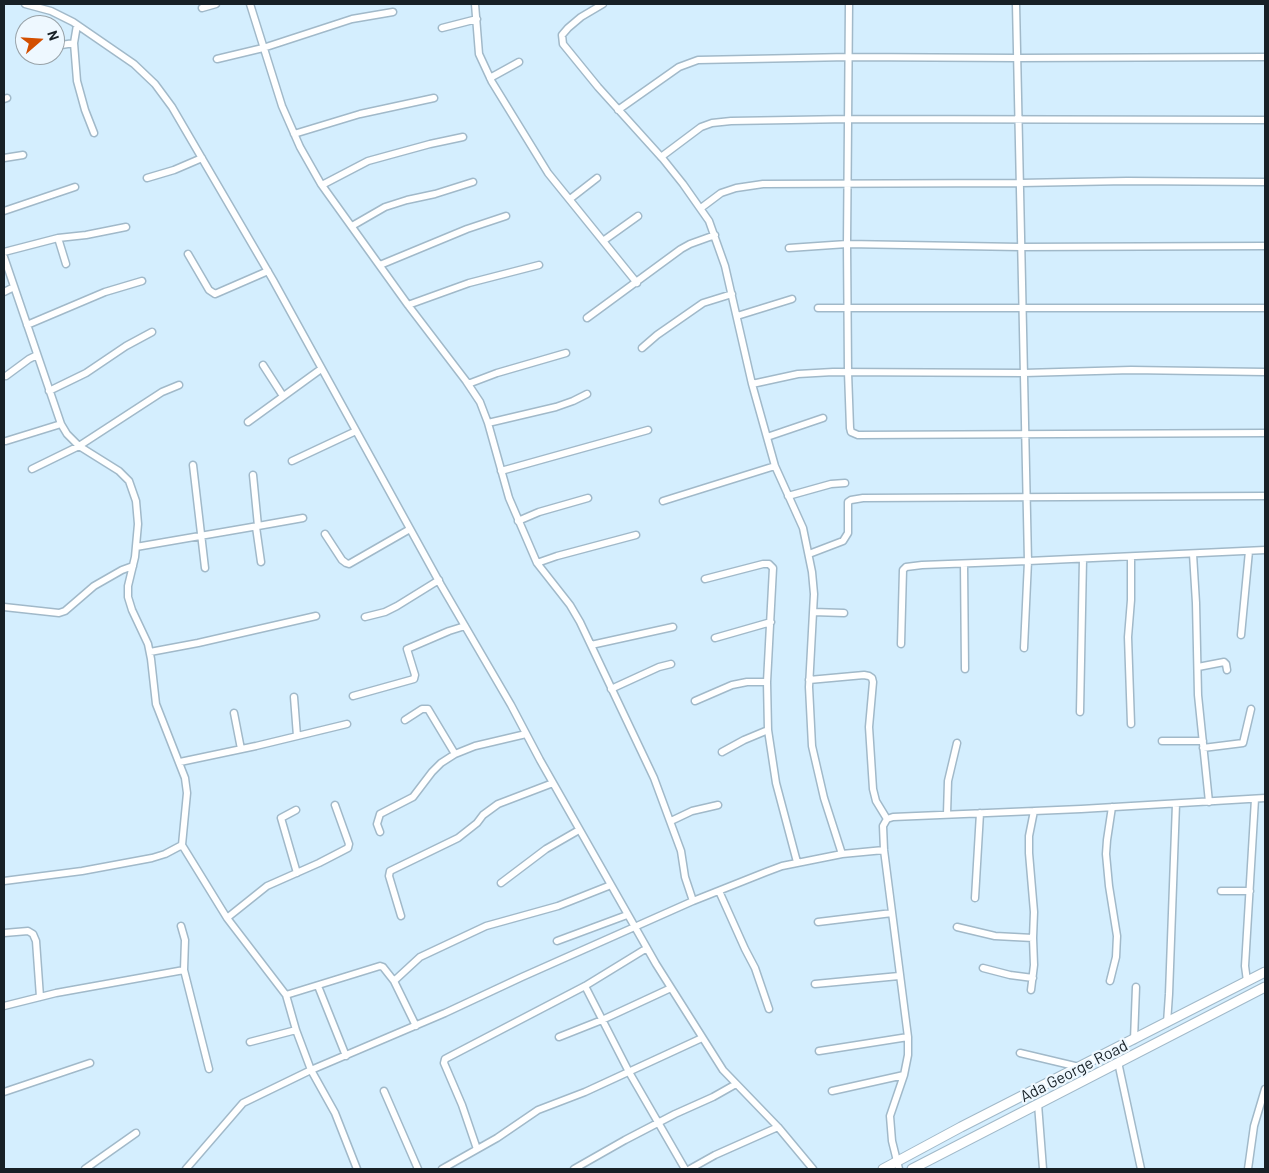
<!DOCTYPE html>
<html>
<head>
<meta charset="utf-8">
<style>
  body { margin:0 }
  #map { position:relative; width:1269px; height:1173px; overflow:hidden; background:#d4eefe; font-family:Barlow,sans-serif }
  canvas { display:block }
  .frame { position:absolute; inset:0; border:5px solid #172026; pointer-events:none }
  .north { position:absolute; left:15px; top:15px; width:50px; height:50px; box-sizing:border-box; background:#eef8ff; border:1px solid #98a2a8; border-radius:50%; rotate:71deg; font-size:14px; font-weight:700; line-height:20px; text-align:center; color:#172026 }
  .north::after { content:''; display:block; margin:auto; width:18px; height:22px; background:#d34f00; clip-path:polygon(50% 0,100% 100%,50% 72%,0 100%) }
</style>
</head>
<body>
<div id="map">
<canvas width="1269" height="1173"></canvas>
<div class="frame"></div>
<div class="north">N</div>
</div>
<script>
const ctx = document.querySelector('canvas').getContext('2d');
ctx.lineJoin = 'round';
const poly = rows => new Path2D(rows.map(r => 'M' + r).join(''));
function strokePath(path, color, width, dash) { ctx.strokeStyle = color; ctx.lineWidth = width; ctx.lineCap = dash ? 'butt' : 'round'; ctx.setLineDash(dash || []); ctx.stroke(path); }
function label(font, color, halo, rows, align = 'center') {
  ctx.font = font + ' Barlow,sans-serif'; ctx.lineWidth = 4.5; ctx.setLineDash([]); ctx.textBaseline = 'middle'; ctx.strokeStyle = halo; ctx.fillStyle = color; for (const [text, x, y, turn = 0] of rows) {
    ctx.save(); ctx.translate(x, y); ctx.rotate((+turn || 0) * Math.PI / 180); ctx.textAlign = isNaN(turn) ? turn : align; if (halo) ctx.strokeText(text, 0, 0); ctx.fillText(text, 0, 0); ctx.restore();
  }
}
const minor = poly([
  [25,4,51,11,73,22,134,64,155,84,172,107,273,280,441,585,511,705,540,760,656,964,723,1070,778,1127,813,1169],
  [250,4,282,106,300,147,321,184,408,305,466,381,480,402,488,423,509,498,537,563,570,605,580,622,654,778,681,851,685,877,693,901],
  [475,4,479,54,492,82,548,173,637,283],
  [603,4,581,17,568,28,562,35,563,44,598,87,663,159,683,184,709,221,725,266,752,384,775,466,803,528,812,572,814,594,809,687,812,746,824,798,842,854],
  [849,4,847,244,848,372,850,428,851,432,858,435,1265,433],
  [1016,4,1028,561,1265,550],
  [202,8,216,4],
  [77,25,74,43,77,81,85,110,94,133],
  [442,28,477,19],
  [55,46,74,43],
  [217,59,263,48,352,19,393,12],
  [490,78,519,62],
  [4,99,7,98],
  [618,110,679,67,698,60,849,57,1017,58,1265,57],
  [294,134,360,114,434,98],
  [661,157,701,127,712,123,731,121,849,119,1265,120],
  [4,158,23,155],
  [147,178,174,170,202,158],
  [322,185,368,161,430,144,463,137],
  [570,199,597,178],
  [701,208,721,193,736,188,763,184,1020,183,1127,181,1265,182],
  [4,211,75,187],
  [352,226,385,207,407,200,435,194,473,182],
  [58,238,66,264],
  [603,241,638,216],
  [789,248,847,244,1020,247,1265,246],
  [4,252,58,238,86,235,126,227],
  [188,254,209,290,215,294,268,271],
  [4,257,61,424,67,434,79,446,119,471,129,481,136,501,138,524,135,557,128,586,128,597,132,610,148,644,151,659,156,704,185,778,187,793,182,845,227,918,286,995,296,1030,311,1070,335,1113,357,1169],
  [380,265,467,229,506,216],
  [4,292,14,287],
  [408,305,469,283,539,265],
  [818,308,1265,308],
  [737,316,792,299],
  [587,318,681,249,690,244,715,235],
  [27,325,105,292,142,281],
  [642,348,657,335,703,303,732,294],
  [263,365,283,396],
  [6,376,29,359,37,355],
  [468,384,497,373,566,353],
  [752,384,798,374,833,372,1024,373,1131,370,1265,372],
  [49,391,86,373,126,346,152,332],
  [248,422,321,369],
  [488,423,556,407,573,401,587,394],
  [767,437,823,418],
  [6,441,61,424],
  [292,461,356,431],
  [193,465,205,568],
  [32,469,79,446,162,392,179,385],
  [501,471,648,430],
  [788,496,831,484,845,483],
  [663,501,775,466],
  [518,521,539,512,588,498],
  [258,526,303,518],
  [256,527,261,562],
  [325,534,342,560,346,563,349,564,410,529],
  [136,547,258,526,253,475],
  [809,554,843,541,848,533,848,502,851,500,863,498,1265,496],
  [1193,554,1196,603,1198,695,1209,802],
  [537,563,557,556,636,535],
  [964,564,965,669],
  [705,579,763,564,769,564,773,568,767,682,768,730,776,783,797,862],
  [4,607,59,613,65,611,94,586,122,570,133,566],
  [813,612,844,613],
  [365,617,385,612,397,606,439,580],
  [1241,635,1249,551],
  [715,638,771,622],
  [901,644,903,570,906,567,922,565,1028,561,1024,648],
  [591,645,673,627],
  [150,652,198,643,316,616],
  [1198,667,1224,662,1226,664,1227,670],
  [809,680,864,675,869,676,872,678,873,682,869,727,873,789,876,801,887,819],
  [611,689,659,667,671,664],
  [353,696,414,679,415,675,407,649,449,631,465,626],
  [294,697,297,736],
  [695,701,732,685,747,682,767,682],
  [1080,712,1083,559],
  [234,713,241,749],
  [405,720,422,709,428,709,455,754],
  [1131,724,1128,637,1131,600,1131,557],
  [1162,741,1203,741],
  [1203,748,1243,743,1251,709],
  [722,752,744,740,768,730],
  [180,762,256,746,347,724],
  [296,810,281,818,297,873],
  [947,814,948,781,957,743],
  [671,821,692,811,718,805],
  [380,832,377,824,380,814,413,797,432,772,441,763,455,754,475,746,526,734],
  [4,881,82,871,152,858,165,854,182,845],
  [501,883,546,849,579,830],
  [719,891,745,949,755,968,769,1009],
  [1221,891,1250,891],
  [975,898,980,813],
  [401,916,389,876,390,871,458,838,477,823,483,815,498,804,553,783],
  [227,918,267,886,319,863,348,848,349,844,335,805],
  [818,922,892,913],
  [181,926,185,940,184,970,209,1069],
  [957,927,995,936,1033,938],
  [4,933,28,931,33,934,36,941,40,997],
  [557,941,627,915],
  [983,968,1010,975,1033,978],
  [394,981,420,957,486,926,558,906,611,885],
  [1110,981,1116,957,1117,936,1109,886,1106,854,1107,840,1112,807],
  [1247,981,1245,966,1255,799],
  [815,984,899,976],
  [318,986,346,1056],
  [585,986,629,1072,685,1169],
  [1031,990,1034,965,1033,938,1034,912,1029,853,1029,836,1034,811],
  [286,995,380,966,383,967,394,981,416,1026],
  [4,1006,56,993,184,970],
  [1167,1023,1169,994,1176,804],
  [559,1037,602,1020,671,988],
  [1134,1040,1136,987],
  [250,1042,296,1030],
  [819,1051,908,1037],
  [1020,1053,1079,1067],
  [1118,1062,1141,1169],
  [384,1091,418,1169],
  [832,1091,904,1075],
  [4,1092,90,1063],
  [1038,1104,1043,1169],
  [477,1149,462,1105,444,1063,445,1059,585,986,647,948],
  [85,1169,136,1133],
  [186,1169,243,1103,311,1070,445,1013,522,977,693,901,766,872,782,866,842,854,884,850],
  [442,1169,497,1138,538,1110,585,1092,702,1038],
  [574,1169,625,1140,675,1114,713,1097,736,1084],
  [690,1169,715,1155,778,1127],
  [899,1169,892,1141,890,1116,904,1075,908,1055,908,1037,884,850,883,826,887,819,893,817,1081,809,1265,798],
  [1248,1169,1254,1126,1265,1089]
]);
const secondary = poly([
  [883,1169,961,1127,1265,972],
  [912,1169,1265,987]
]);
strokePath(minor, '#a1b9c9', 9);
strokePath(secondary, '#a1b9c9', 11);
strokePath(minor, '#fff', 6);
strokePath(secondary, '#fff', 9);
label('16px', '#172026', '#eef8ff', [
  ["Ada George Road",1074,1071,-27]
]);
</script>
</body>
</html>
